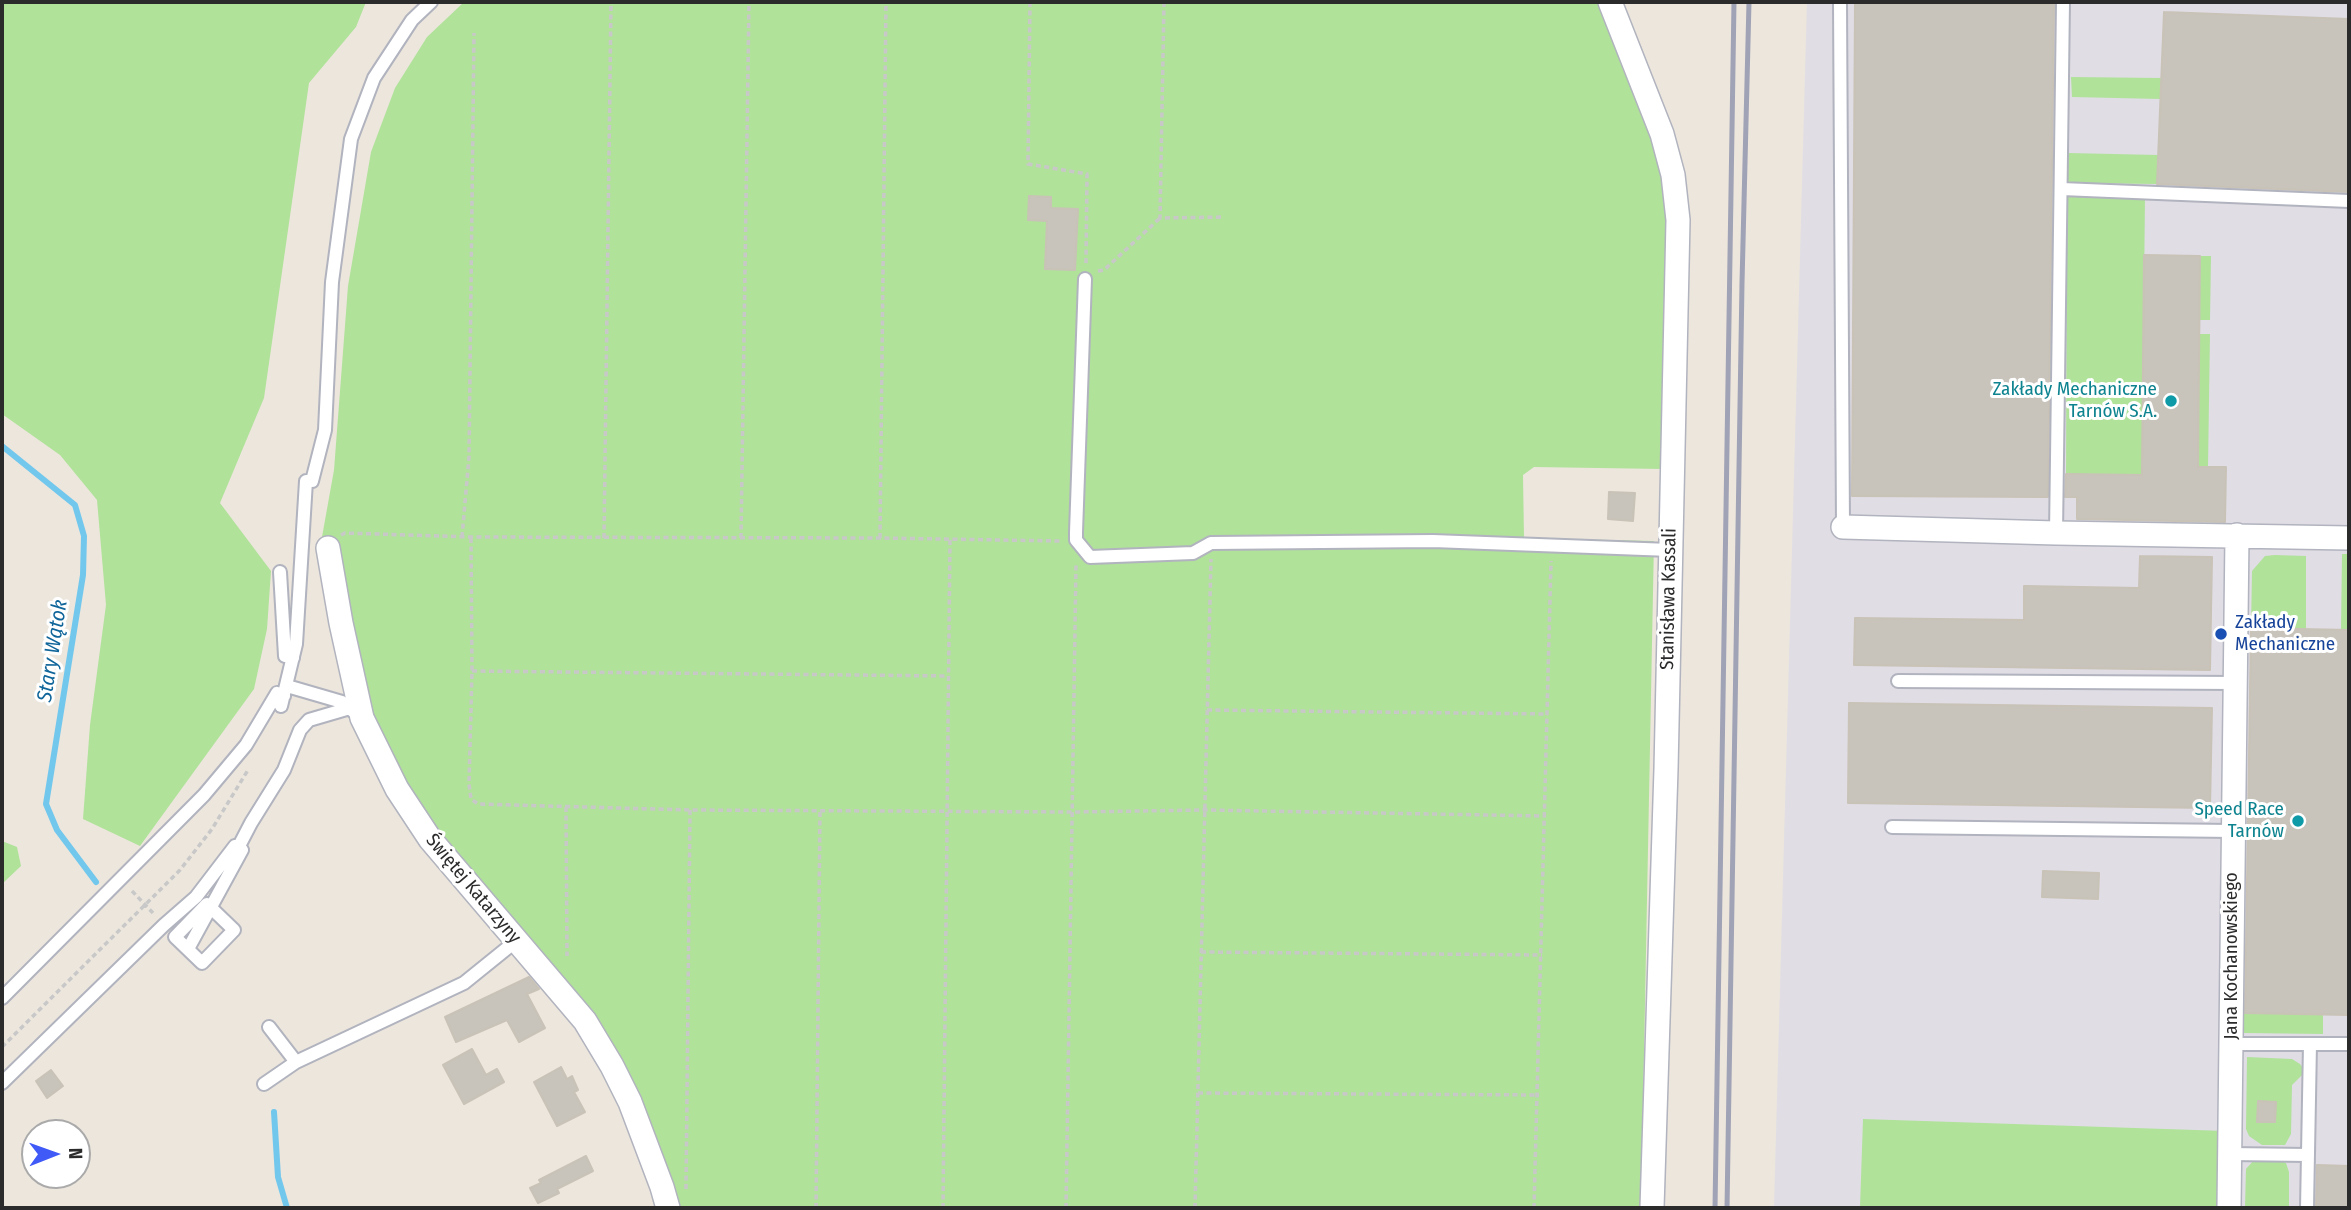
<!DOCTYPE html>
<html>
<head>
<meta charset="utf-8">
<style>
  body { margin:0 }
  #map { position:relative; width:2351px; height:1210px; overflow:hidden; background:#ece6dd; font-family:"Fira Sans Condensed",sans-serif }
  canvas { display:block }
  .frame { position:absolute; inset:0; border:4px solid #2b2b2b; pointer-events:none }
  .north { position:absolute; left:21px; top:1119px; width:70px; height:70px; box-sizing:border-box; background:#fff; border:2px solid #aaa; border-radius:50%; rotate:89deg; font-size:19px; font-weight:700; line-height:28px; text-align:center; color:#2b2b2b }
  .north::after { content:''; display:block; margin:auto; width:24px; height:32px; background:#405af7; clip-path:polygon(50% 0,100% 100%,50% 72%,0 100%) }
</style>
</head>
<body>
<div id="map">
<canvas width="2351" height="1210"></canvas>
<div class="frame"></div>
<div class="north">N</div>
</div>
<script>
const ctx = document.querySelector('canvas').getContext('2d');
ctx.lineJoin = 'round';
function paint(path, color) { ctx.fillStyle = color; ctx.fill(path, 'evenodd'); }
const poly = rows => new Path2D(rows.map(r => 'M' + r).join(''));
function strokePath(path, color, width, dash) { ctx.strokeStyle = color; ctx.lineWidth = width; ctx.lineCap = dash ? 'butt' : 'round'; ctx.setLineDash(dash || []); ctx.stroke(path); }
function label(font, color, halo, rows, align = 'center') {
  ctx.font = font + ' "Fira Sans Condensed",sans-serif'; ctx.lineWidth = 6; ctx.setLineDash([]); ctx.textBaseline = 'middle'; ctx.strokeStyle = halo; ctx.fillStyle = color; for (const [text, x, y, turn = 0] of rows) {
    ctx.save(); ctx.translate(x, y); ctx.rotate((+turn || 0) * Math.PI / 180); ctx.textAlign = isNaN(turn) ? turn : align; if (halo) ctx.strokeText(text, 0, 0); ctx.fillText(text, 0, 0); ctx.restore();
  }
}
paint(poly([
  [1807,2,2349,2,2349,1208,1774,1208]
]), '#e0dde5');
paint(poly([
  [2,2,366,2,356,27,309,83,264,398,220,503,271,571,267,629,254,689,140,846,83,819,90,725,106,605,97,500,60,455,2,414],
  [464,2,1603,2,1658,140,1668,227,1662,469,1534,467,1523,475,1524,538,1654,541,1641,1208,674,1208,592,1016,429,819,397,773,378,732,355,651,320,548,334,470,348,286,371,152,395,88,427,37],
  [2071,77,2161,78,2161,99,2072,97],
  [2068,153,2159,155,2157,184,2067,183],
  [2067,197,2145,197,2142,475,2066,475],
  [2200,256,2211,256,2210,320,2200,320],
  [2199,334,2210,334,2208,467,2198,467],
  [2342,554,2349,554,2349,630,2341,630],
  [2275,555,2306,556,2306,629,2251,628,2252,571,2265,556],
  [2,841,17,847,21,866,2,884],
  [2244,1013,2323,1014,2323,1034,2244,1033],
  [2247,1057,2292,1059,2300,1064,2303,1068,2303,1074,2292,1085,2291,1134,2285,1145,2262,1145,2249,1136,2246,1129],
  [1863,1119,2226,1131,2223,1208,1860,1208],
  [2254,1160,2281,1161,2286,1163,2289,1172,2289,1208,2245,1208,2246,1169]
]), '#b0e29a');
strokePath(poly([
  [2,446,75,505,84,536,83,575,46,804,57,830,96,882],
  [274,1112,278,1177,287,1208]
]), '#72c7ed', 6);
const building = poly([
  [1855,3,2054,4,2048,497,1852,496,1855,3],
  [2164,12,2349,19,2349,192,2157,184,2164,12],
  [1029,196,1051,197,1051,208,1078,209,1075,270,1045,269,1047,221,1028,220,1029,196],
  [2144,255,2200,256,2198,467,2226,467,2225,522,2077,519,2077,497,2065,497,2066,474,2142,475,2144,255],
  [1609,492,1635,493,1633,521,1608,519,1609,492],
  [2140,556,2212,557,2210,670,1854,665,1855,618,2024,620,2024,586,2139,588,2140,556],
  [2251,628,2349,630,2349,1015,2245,1013,2251,628],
  [1849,703,2212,708,2210,808,1848,803,1849,703],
  [2043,871,2099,873,2098,899,2042,897,2043,871],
  [529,977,539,989,527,994,545,1028,519,1042,507,1020,456,1042,445,1017,529,977],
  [472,1049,486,1075,497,1069,504,1082,464,1104,443,1065,472,1049],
  [561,1067,567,1079,572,1076,578,1090,574,1092,585,1112,557,1126,534,1082,561,1067],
  [51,1070,63,1086,47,1098,36,1081,51,1070],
  [2258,1101,2276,1102,2275,1122,2257,1122,2258,1101],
  [586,1156,593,1171,557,1189,559,1193,538,1203,530,1188,541,1183,539,1180,586,1156],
  [2317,1165,2349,1166,2349,1208,2316,1208,2317,1165]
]);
paint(building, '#c8c4bb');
strokePath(building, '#c8c2b7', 2);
const service = poly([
  [1840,2,1843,527],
  [2062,189,2349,201],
  [1085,279,1076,532,1076,540,1090,557,1193,553,1211,543,1433,541,1670,550],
  [2056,533,2063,2],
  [280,572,285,656,293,658],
  [1898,681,2236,683],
  [287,686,342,702,354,712],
  [281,706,296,644,306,481,312,481,325,430,332,282,351,139,374,78,412,20,431,2],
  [1892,827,2233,831],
  [207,904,234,930,202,963,175,937,207,904],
  [188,949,242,850,238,848,251,823,284,770,300,730,309,720,350,708],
  [2,998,204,795,246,745,277,693,284,696],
  [269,1027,296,1062],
  [2232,1044,2349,1044],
  [2,1083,164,925,196,897,235,846,238,848],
  [264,1084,296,1062,464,983,516,941],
  [2230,1154,2308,1155],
  [2307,1208,2310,1044]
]);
const minor = poly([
  [1610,2,1662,134,1673,175,1678,220,1666,769,1652,1208],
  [1843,527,2056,533,2349,538],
  [328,548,341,623,362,718,397,789,430,839,585,1021,612,1066,630,1102,662,1187,668,1208],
  [2229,1208,2237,535]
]);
strokePath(service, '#b1b3be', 16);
strokePath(minor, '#b1b3be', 26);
strokePath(poly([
  [1030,2,1028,164,1087,174,1086,264],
  [1164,2,1160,218,1224,217],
  [1098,271,1104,270,1160,218],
  [341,535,345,533,471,537,880,538,1061,541],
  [462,537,469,457,474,33],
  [471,538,472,671,469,784,471,799,478,804,690,810,1073,812,1206,810,1546,816],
  [604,538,611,2],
  [741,538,749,2],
  [880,538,886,2],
  [472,671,948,676],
  [1207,710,1548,714],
  [566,807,567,956],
  [132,891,153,913],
  [1201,952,1542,955],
  [2,1047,180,870,212,829,248,770],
  [1198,1093,1539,1095],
  [686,1189,690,810],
  [816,1208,820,809],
  [943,1208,950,539],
  [1066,1208,1076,564],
  [1195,1208,1211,559],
  [1534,1208,1551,561]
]), '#c8c8c8', 3.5, [5, 3.5]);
strokePath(service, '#fff', 12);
strokePath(minor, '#fff', 23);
strokePath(poly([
  [1715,1208,1734,2],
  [1727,1208,1742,283,1749,2]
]), '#a0a2b5', 5);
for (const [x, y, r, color] of [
  [2171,401,7,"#0f9aa8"],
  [2221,634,7,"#1a4fb4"],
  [2298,821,7,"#0f9aa8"]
]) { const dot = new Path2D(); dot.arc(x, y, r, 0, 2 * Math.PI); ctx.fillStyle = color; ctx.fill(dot); strokePath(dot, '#fff', 2.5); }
label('19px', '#0d838f', '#fff', [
  ["Zakłady Mechaniczne",2157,390],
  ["Tarnów S.A.",2157,412],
  ["Speed Race",2284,810],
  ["Tarnów",2284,832]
], 'right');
label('19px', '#2b2b2b', '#fff', [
  ["Stanisława Kassali",1669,599,-89],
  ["Świętej Katarzyny",473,889,50],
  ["Jana Kochanowskiego",2232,956,-90]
]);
label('19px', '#164399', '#fff', [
  ["Zakłady",2235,623],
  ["Mechaniczne",2235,645]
], 'left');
label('italic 21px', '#10659a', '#fff', [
  ["Stary Wątok",53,651,-81]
]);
</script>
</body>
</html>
